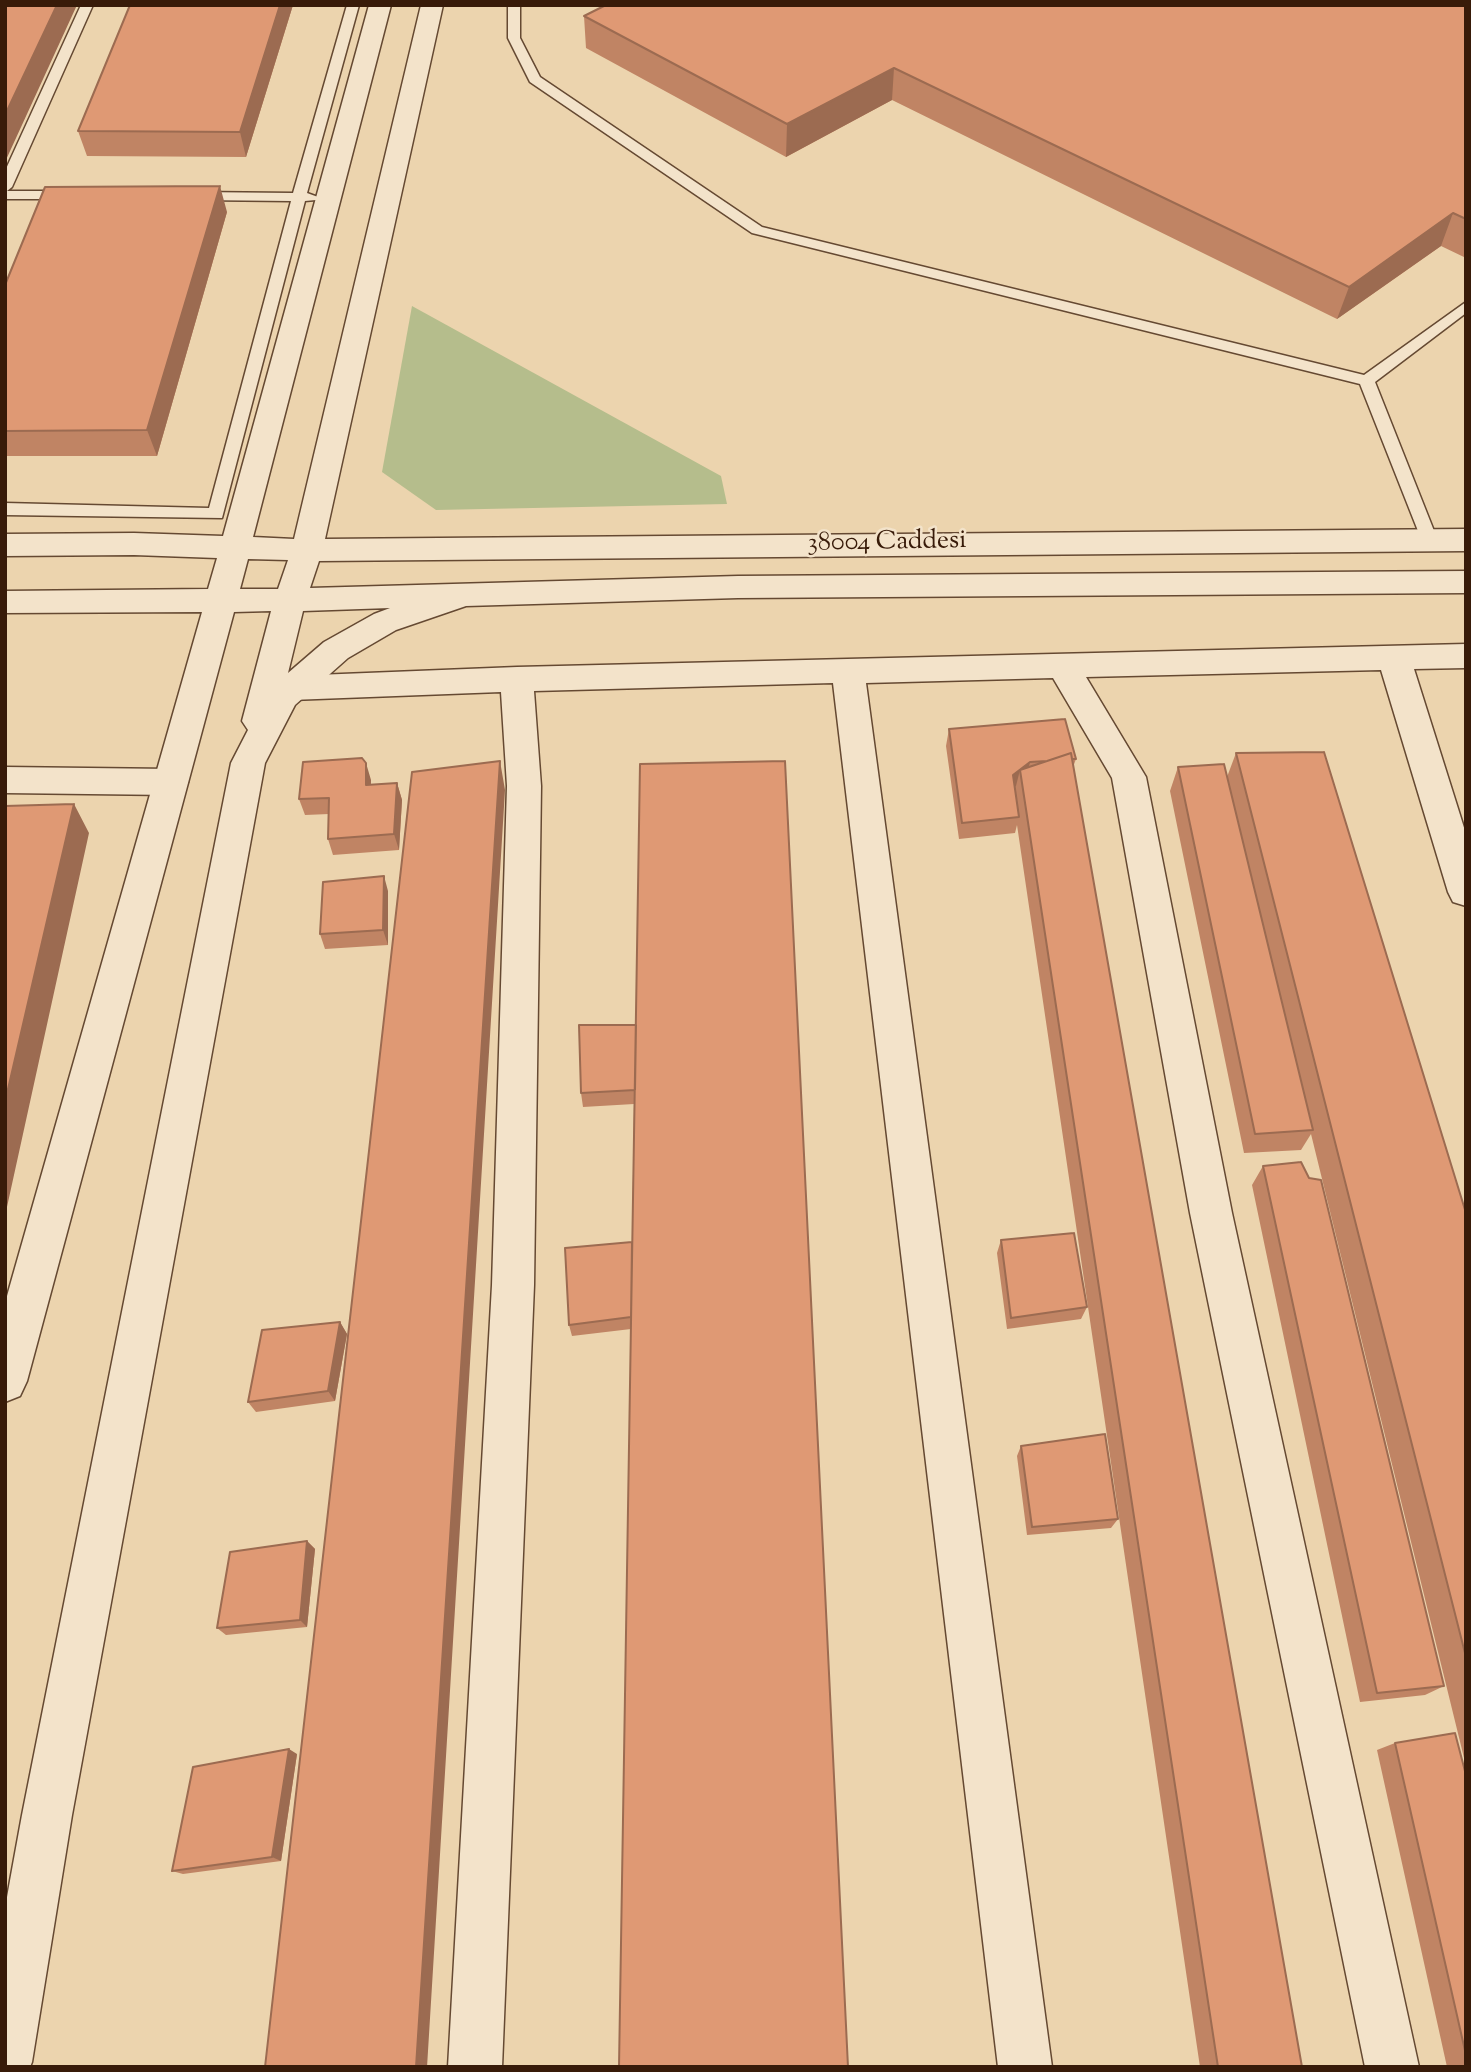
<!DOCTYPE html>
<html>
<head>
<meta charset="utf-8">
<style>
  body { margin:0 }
  #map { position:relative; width:1471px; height:2072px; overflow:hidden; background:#ecd4ae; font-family:"Sorts Mill Goudy",serif }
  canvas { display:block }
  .frame { position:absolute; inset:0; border:7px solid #381b09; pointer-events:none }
</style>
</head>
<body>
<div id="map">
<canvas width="1471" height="2072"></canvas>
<div class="frame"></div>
</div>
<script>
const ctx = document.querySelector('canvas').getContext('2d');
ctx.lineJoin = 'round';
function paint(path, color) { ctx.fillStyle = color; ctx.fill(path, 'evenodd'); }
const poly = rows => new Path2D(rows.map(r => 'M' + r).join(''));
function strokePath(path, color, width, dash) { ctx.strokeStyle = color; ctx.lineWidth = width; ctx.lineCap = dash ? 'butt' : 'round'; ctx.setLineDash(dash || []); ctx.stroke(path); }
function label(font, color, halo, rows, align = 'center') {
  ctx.font = font + ' "Sorts Mill Goudy",serif'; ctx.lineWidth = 5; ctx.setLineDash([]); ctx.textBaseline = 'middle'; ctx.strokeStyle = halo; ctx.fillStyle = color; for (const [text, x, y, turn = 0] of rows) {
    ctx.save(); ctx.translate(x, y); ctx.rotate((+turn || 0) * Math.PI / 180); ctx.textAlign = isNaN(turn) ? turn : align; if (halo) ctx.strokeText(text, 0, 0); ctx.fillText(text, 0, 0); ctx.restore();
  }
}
paint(poly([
  [412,306,721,476,727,504,436,510,382,472]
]), '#b5bd8c');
const service = poly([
  [81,5,93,5,12,187,7,191,70,191,77,195,70,199,5,199,5,171,81,5],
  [347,5,359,5,307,193,318,197,316,200,305,201,222,518,5,515,5,503,209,508,291,201,196,200,189,196,196,192,293,193,347,5],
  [508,5,520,5,520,38,540,77,762,227,1364,375,1466,302,1466,313,1375,382,1438,541,1430,547,1422,541,1360,384,752,233,530,82,508,38,508,5]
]);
const minor = poly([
  [1466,644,1466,668,1414,669,1466,834,1466,906,1453,902,1448,892,1381,670,1086,677,1146,777,1232,1213,1419,2067,1365,2067,1190,1213,1112,778,1053,678,866,683,1052,2067,998,2067,833,683,534,691,541,786,534,1285,502,2067,448,2067,492,1285,507,786,501,692,291,700,279,697,274,688,279,679,291,676,517,667,1466,644],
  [5,767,171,769,183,773,188,782,183,791,171,795,5,793,5,767]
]);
const tertiary = poly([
  [369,5,391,5,253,537,294,539,421,5,443,5,325,539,1466,529,1466,551,319,561,310,588,738,576,1466,571,1466,593,738,598,466,606,396,630,348,658,295,705,265,763,72,1815,32,2062,30,2067,5,2067,5,1908,22,1815,231,763,248,730,242,721,271,611,234,612,27,1381,20,1396,5,1402,5,1303,202,612,5,613,5,591,208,589,217,558,134,555,5,556,5,534,134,533,223,536,369,5],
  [248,559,288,560,278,589,240,589,248,559],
  [390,608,374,614,324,642,288,673,303,611,390,608]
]);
strokePath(service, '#654932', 3);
strokePath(minor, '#654932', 3);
strokePath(tertiary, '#654932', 3);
paint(service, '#f3e3ca');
paint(minor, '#f3e3ca');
paint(tertiary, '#f3e3ca');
paint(poly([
  [130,5,293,5,246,157,87,156,78,131],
  [1466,5,1466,258,1441,246,1337,319,892,100,786,157,586,48,584,16],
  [227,212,157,456,5,456,5,285],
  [949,729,1076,759,1073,767,1302,2067,1200,2067,1017,825,1015,833,959,839,946,746],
  [1236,753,1466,1213,1466,1766,1311,1134,1301,1150,1244,1153,1170,791,1178,767,1227,777],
  [785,761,848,2067,619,2067,631,1329,572,1336,569,1325,565,1248,632,1242,634,1104,583,1107,581,1093,579,1025,636,1025,640,764],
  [371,780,371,785,397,783,402,800,399,850,333,855,328,839,329,814,305,815,299,799],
  [388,891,388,945,325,949,320,934],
  [1263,1166,1444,1686,1425,1695,1360,1702,1252,1185],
  [1001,1240,1087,1307,1081,1319,1007,1329,997,1253],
  [340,1322,347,1334,335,1401,256,1412,248,1402],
  [1021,1446,1118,1519,1111,1528,1027,1535,1017,1456],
  [307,1541,315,1549,307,1627,226,1635,217,1628],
  [1395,1743,1466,1775,1466,2067,1447,2067,1377,1750],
  [297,1754,281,1861,183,1874,172,1871]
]), '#c08464');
paint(poly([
  [57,5,77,5,5,162,5,115],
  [280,5,293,5,246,157,240,132],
  [894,68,892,100,786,157,787,124],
  [220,186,227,212,157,456,147,430],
  [1453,213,1441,246,1337,319,1349,287],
  [500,761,505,790,427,2067,416,2067],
  [1030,762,1026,778,1020,770,1016,786,1009,791,1013,775],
  [366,763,371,780,370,801,366,785],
  [397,783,402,800,399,850,394,834],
  [74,804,89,833,5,1216,5,1102],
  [384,876,388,891,388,945,383,930],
  [340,1322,347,1334,335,1401,328,1391],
  [307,1541,315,1549,307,1627,300,1620],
  [289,1749,297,1754,281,1861,272,1857]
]), '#9c6b51');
const building = poly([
  [5,5,57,5,5,115,5,5],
  [130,5,280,5,240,132,78,131,130,5],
  [606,5,1466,5,1466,219,1453,213,1349,287,894,68,787,124,584,16,606,5],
  [220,186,147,430,5,431,5,285,45,187,220,186],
  [1065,719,1076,759,1072,759,1071,753,1047,761,1030,762,1013,775,1019,817,962,823,949,729,1065,719],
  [1324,752,1466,1213,1466,1657,1236,753,1324,752],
  [1071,753,1302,2067,1218,2067,1020,770,1071,753],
  [362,758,366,763,366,785,397,783,394,834,328,839,329,798,299,799,303,762,362,758],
  [500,761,416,2067,265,2067,412,772,500,761],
  [785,761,848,2067,619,2067,640,764,785,761],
  [1224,764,1313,1130,1255,1134,1178,767,1224,764],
  [74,804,5,1102,5,806,74,804],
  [384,876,383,930,320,934,323,882,384,876],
  [579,1025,636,1025,635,1090,581,1093,579,1025],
  [1301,1162,1309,1178,1321,1180,1444,1686,1377,1693,1263,1166,1301,1162],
  [1074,1233,1087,1307,1011,1318,1001,1240,1074,1233],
  [632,1242,631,1317,569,1325,565,1248,632,1242],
  [340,1322,328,1391,248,1402,262,1330,340,1322],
  [1105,1434,1118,1519,1032,1527,1021,1446,1105,1434],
  [307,1541,300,1620,217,1628,230,1552,307,1541],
  [1455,1733,1466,1775,1466,2055,1395,1743,1455,1733],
  [289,1749,272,1857,172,1871,193,1767,289,1749]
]);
paint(building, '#df9974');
strokePath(building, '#9c6b51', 2);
label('26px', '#381b09', '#f3e3ca', [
  ["38004 Caddesi",887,544,-1]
]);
</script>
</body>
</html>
